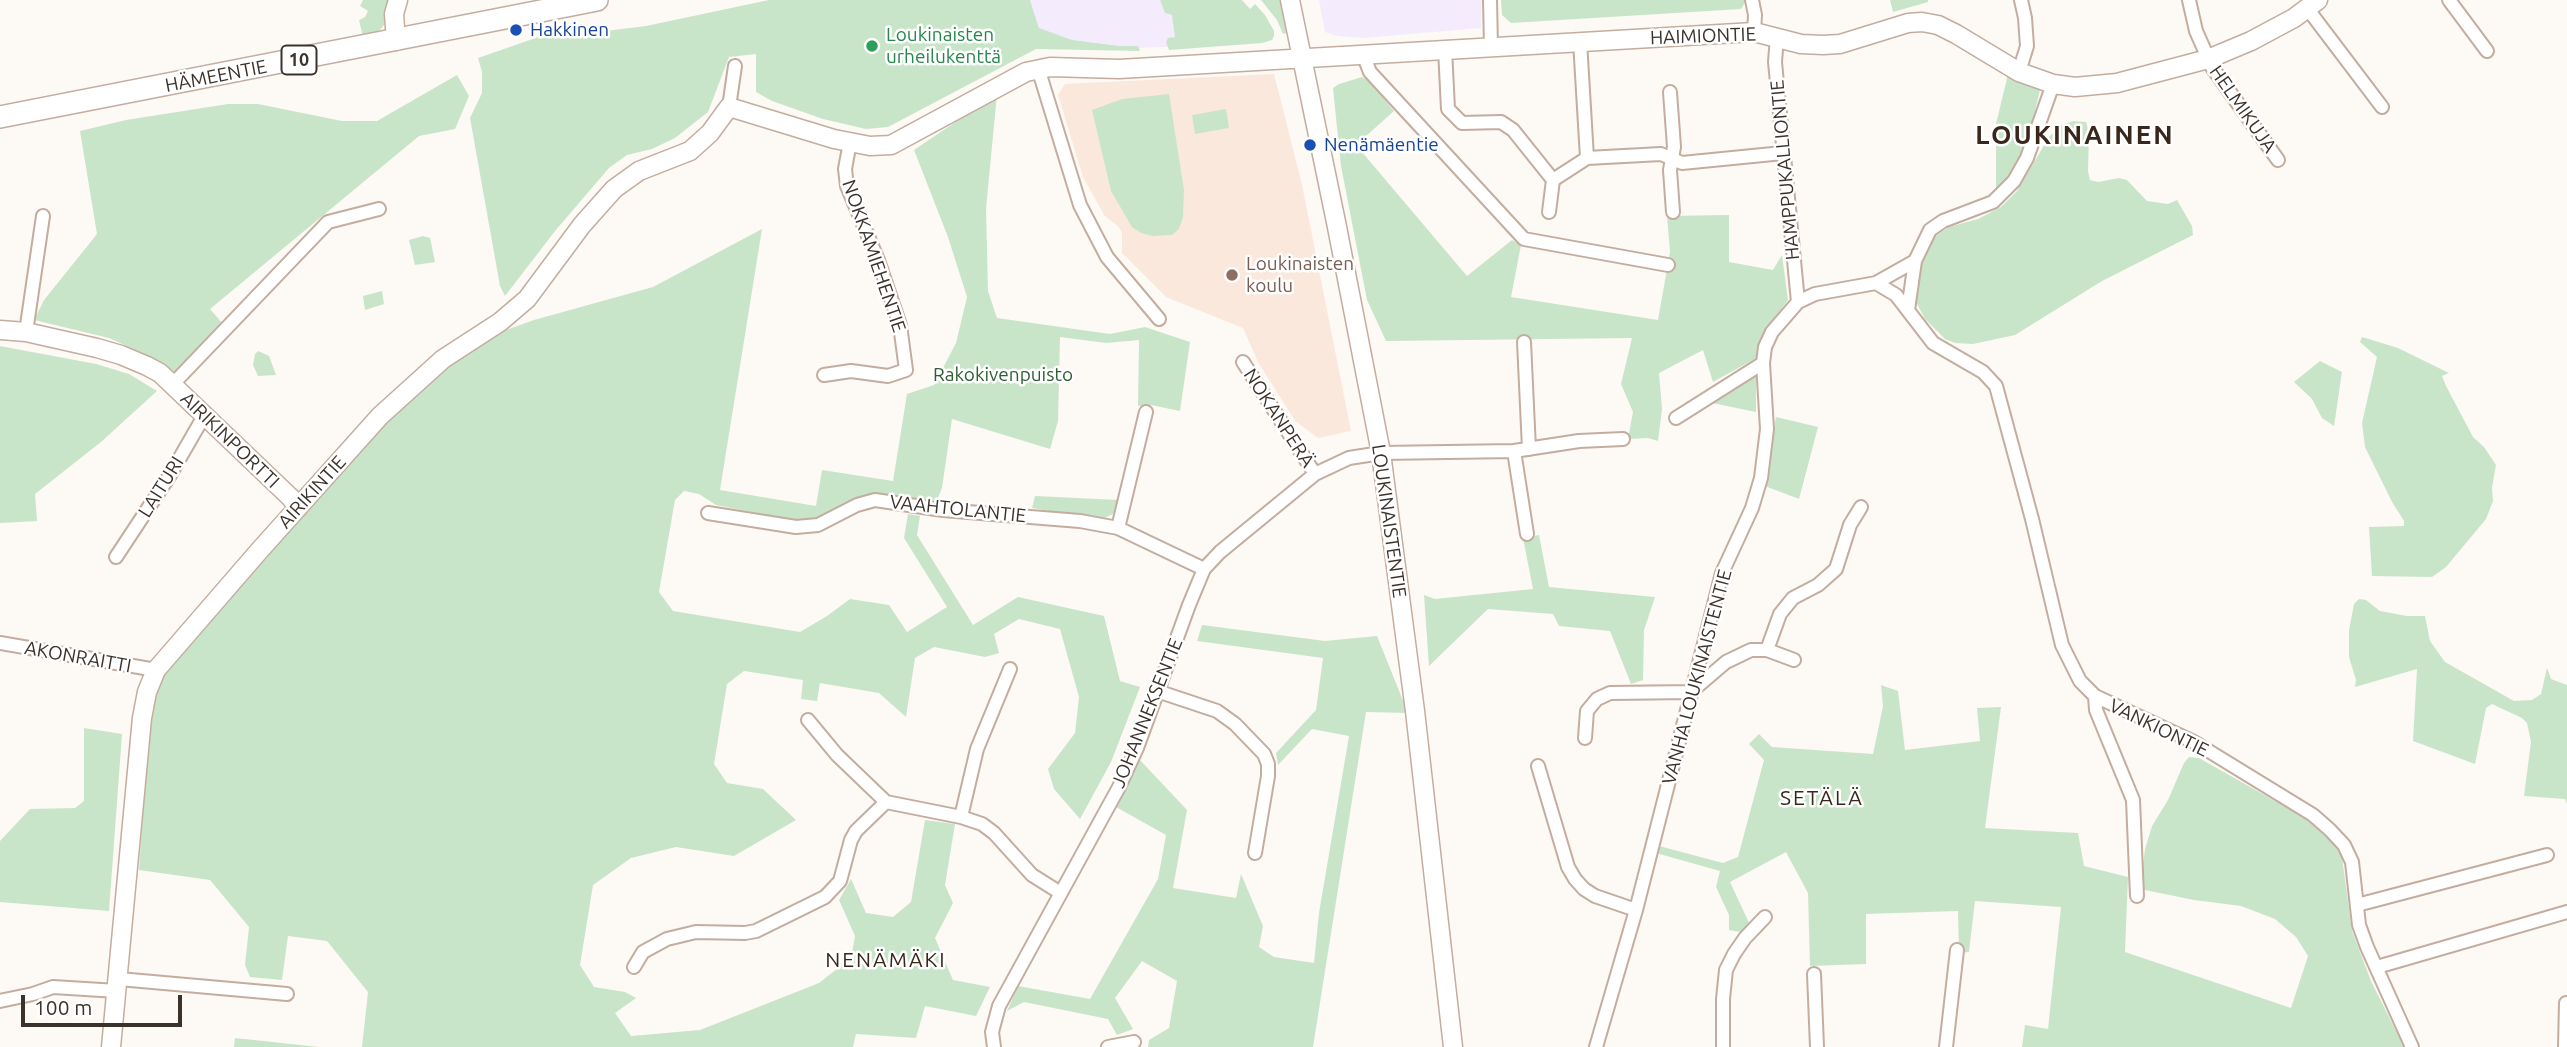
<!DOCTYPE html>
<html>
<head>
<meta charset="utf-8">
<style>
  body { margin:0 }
  #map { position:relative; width:2567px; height:1047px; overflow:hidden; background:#fdf9f5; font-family:Ubuntu,sans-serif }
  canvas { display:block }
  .scale { position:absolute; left:21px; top:995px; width:161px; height:32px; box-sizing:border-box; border:4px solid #3b322c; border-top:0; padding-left:9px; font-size:21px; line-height:24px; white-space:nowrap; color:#3b322c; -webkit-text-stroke:5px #fff; paint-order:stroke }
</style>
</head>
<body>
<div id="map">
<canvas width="2567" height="1047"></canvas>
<div class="scale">100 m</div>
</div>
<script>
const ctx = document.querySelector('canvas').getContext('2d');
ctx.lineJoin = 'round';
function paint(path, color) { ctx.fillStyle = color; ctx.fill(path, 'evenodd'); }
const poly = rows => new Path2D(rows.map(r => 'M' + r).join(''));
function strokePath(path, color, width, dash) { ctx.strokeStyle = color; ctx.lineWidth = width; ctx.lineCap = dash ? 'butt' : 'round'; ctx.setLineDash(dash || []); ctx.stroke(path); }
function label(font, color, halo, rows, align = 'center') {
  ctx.font = font + ' Ubuntu,sans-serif'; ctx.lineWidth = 5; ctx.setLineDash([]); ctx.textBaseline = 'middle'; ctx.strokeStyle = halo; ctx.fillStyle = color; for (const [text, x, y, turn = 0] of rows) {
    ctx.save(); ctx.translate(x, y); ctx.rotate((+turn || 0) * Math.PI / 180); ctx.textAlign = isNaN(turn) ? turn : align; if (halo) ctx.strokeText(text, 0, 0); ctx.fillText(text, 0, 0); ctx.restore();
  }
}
paint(poly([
  [1030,0,1198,0,1207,45,1094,50,1044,44],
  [1319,0,1481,0,1481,28,1363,38,1337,36,1325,32]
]), '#f4ecfc');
paint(poly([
  [1274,74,1302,185,1351,431,1318,438,1295,421,1258,362,1243,328,1166,297,1122,253,1122,233,1119,227,1104,215,1083,177,1058,95,1065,84]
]), '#fbe8dd');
paint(poly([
  [363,0,390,0,384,25,380,30,363,37,359,20,365,17,368,11,360,6],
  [769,0,1030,0,1039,28,1072,40,1119,46,1138,46,1140,51,1036,49,888,127,866,129,823,119,772,101,756,92,756,54,729,57,708,112,675,138,652,149,627,155,609,168,555,231,505,296,500,286,470,118,482,93,482,72,478,58,550,33,572,35,646,26],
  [1160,0,1242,0,1250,9,1255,4,1265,15,1274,31,1274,36,1272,40,1262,43,1169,50,1166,42,1168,38,1175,37,1172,15,1165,13],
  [1261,0,1281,0,1289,32,1283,34,1277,20],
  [1501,0,1746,0,1746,1,1741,9,1511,23,1502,15],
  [1890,0,1928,0,1928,2,1893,12],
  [2008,74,2040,90,2026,148,2014,174,1996,193,1996,124],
  [457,75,469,96,455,129,419,136,210,309,223,324,175,373,153,358,109,338,34,320,44,300,97,234,80,131,126,120,228,104,258,104,342,121,377,121],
  [1362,77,1370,82,1394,111,1356,145,1467,276,1512,240,1521,245,1511,297,1658,320,1670,252,1667,216,1729,215,1729,262,1773,270,1782,255,1788,300,1765,331,1758,357,1713,382,1703,350,1659,373,1662,409,1658,441,1648,438,1628,439,1633,412,1621,384,1632,338,1386,341,1367,300,1341,166,1333,88,1339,84],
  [997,94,986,209,988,291,997,318,1110,334,1145,327,1190,342,1180,411,1151,405,1138,406,1139,340,1106,343,1060,337,1058,421,1050,449,952,419,942,488,937,500,865,495,824,515,805,520,786,519,716,505,699,494,684,491,675,500,659,592,673,611,800,632,827,616,850,599,889,605,907,632,947,607,904,538,908,514,920,516,917,535,973,625,1018,597,1104,616,1120,681,1140,687,1111,762,1080,819,1054,789,1048,769,1075,733,1079,697,1060,629,1019,619,994,634,999,653,985,657,934,647,915,658,906,717,879,693,820,683,817,701,801,699,803,680,744,671,727,684,714,764,727,783,763,789,796,820,734,856,676,847,631,858,593,885,580,965,594,987,625,992,636,998,615,1013,631,1036,700,1030,819,983,851,958,855,936,839,900,851,879,866,913,893,917,911,902,925,820,955,824,945,885,953,903,935,938,953,980,990,987,976,1016,925,1006,916,1038,856,1034,853,1047,362,1047,368,992,327,941,288,936,282,980,250,977,245,965,249,927,210,880,139,870,149,723,155,694,169,666,355,454,396,411,449,364,495,334,534,320,653,287,762,229,720,490,816,506,822,470,893,481,907,394,934,385,956,343,967,297,948,237,914,150],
  [1169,94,1184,190,1183,217,1179,229,1172,235,1153,236,1141,233,1132,227,1111,191,1092,110,1122,99],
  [1226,109,1229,128,1195,134,1192,115],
  [2073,121,2086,122,2089,133,2088,171,2090,180,2098,182,2119,178,2127,180,2147,201,2168,204,2177,200,2192,226,2193,235,2102,281,2015,335,1973,344,1955,343,1945,339,1925,319,1917,304,1917,281,1923,253,1934,237,1949,227,1978,219,2001,207,2017,191,2049,137,2059,126],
  [423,236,430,238,435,262,415,265,409,240],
  [382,291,384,304,365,310,363,296],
  [2362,337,2398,348,2449,373,2442,376,2446,386,2473,437,2484,447,2496,465,2492,488,2493,501,2486,519,2446,567,2432,577,2372,576,2369,527,2404,526,2404,521,2392,502,2365,447,2362,423,2377,357,2360,342],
  [0,346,96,364,129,374,157,391,101,442,35,494,37,521,0,523],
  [258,351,269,356,276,375,258,376,253,365,255,354],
  [2320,361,2342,372,2334,426,2322,418,2312,399,2294,382],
  [1756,374,1756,412,1712,403],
  [1776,417,1818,427,1799,499,1765,486],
  [1035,496,1119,500,1113,514,1100,520,1032,508],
  [1539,535,1549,587,1655,597,1644,630,1643,680,1631,684,1610,631,1559,626,1553,614,1488,609,1429,666,1424,595,1435,599,1533,589,1523,538],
  [2359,599,2366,600,2380,611,2407,616,2425,616,2430,641,2445,662,2514,701,2532,700,2541,694,2547,668,2551,679,2567,685,2567,804,2565,799,2524,796,2531,742,2527,723,2522,718,2492,704,2486,708,2475,764,2413,741,2417,669,2355,687,2356,680,2349,657,2349,630,2354,604],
  [1202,625,1325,641,1377,636,1408,713,1366,712,1313,1047,1148,1047,1149,1040,1169,1028,1177,981,1142,961,1115,998,1133,1029,1117,1035,1108,1019,1024,1002,1007,1011,1018,986,1090,999,1158,879,1166,835,1116,807,1140,760,1187,810,1173,888,1236,898,1241,874,1263,926,1259,947,1274,957,1314,963,1319,913,1349,736,1312,729,1278,765,1276,753,1316,710,1323,658,1197,641],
  [1881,685,1898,691,1905,750,1980,741,1977,708,2001,707,1985,828,2078,833,2084,866,2128,877,2125,952,2291,1008,2308,956,2296,937,2275,919,2241,906,2194,900,2140,889,2145,849,2152,826,2168,800,2184,763,2189,757,2199,758,2305,818,2333,843,2342,857,2352,931,2371,981,2404,1047,2022,1047,2025,1025,2048,1029,2061,907,1975,901,1969,952,1959,953,1958,911,1866,914,1866,964,1810,966,1808,893,1786,852,1730,882,1751,927,1740,932,1729,930,1729,915,1716,887,1720,871,1656,853,1659,846,1723,863,1738,857,1764,760,1749,744,1759,734,1772,747,1873,754,1883,706],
  [84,728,122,734,109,911,0,902,0,841,30,809,75,808,84,801],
  [235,1038,319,1047,234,1047]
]), '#c9e5c9');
const street = poly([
  [1490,0,1491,46],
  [1752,0,1755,15,1754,32],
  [2189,0,2196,31,2212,67,2278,160],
  [2449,0,2487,51],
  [2307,8,2382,107],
  [1777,37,1775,62,1798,302],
  [1445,49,1448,109,1462,123,1501,122,1513,130,1553,180],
  [1363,54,1370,72,1524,239,1668,265],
  [1038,68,1080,205,1107,257,1159,319],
  [2019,72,2027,46,2025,18,2021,0],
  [1670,92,1674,147,1670,170,1673,212],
  [729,107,735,66],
  [1587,158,1661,154,1682,163,1783,153],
  [1549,212,1553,180,1587,158,1580,41],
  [1876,283,1896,295,1933,343,1983,372,1996,386,2032,519,2062,645,2080,681,2095,696,2194,742,2313,815,2330,830,2344,845,2352,862,2359,925,2367,947,2412,1047],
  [1908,310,1915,261],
  [26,332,43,216],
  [1524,342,1529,449],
  [1243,362,1315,474],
  [824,375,851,371,888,376,906,370,900,325,878,260,847,186,845,169,850,142],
  [172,385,328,222,379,209],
  [1676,418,1763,363],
  [1514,451,1527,534],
  [708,513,796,527,818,525,857,505,875,500,943,510,1080,521,1118,528,1204,569],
  [1118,528,1146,412],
  [116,557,170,475,204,416],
  [0,643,156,670],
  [1767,650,1780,614,1793,598,1818,585,1836,569,1850,525,1861,507],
  [1157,691,1217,711,1235,724,1264,754,1268,764,1268,776,1255,853],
  [1692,691,1726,662,1751,650,1767,650,1794,660],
  [2095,696,2096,710,2133,800,2137,896],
  [808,720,837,755,886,802,961,817,982,824,994,833,1032,875,1059,892],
  [1585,738,1587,711,1597,699,1610,693,1692,692],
  [1538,766,1568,867,1575,879,1584,889,1595,896,1636,910],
  [961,817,977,749,1010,669],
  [2357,905,2547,855],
  [634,967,643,952,667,939,696,932,745,933,756,931,825,897,840,881,851,840,856,831,886,802],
  [2377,967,2567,912],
  [1814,974,1817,1047],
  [119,979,287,994],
  [0,1001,33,994,53,987,117,991],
  [994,1047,992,1032,999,1006,1119,787,1137,748,1189,605,1204,569,1220,552,1315,474,1349,458,1381,453,1514,451,1579,441,1623,439],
  [1108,1047,1134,1042],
  [1596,1047,1636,910,1722,573,1752,508,1761,478,1767,429,1763,363,1765,347,1772,332,1798,302,1815,294,1876,283,1915,261,1930,230,1943,221,1993,202,2014,181,2027,158,2053,84],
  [1723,1047,1723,999,1726,970,1734,954,1745,938,1765,917],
  [1946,1047,1957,950],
  [2565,1047,2566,1003]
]);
const secondary = poly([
  [1290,0,1336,222,1381,453,1415,711,1453,1047],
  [396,41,394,14,398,0],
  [0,330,26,332,97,348,121,355,147,366,160,373,291,498,298,508],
  [111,1047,142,718,147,692,156,670,259,551,380,416,443,359,500,322,527,299,582,225,614,189,639,171,690,151,710,133,729,107,834,139,870,146,891,145,1026,72,1050,67,1119,69,1754,32,1801,44,1823,45,1840,44,1908,23,1922,22,1938,25,1956,34,2019,72,2053,84,2075,87,2117,83,2208,59,2251,41,2294,18,2318,0]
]);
const highway = poly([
  [0,117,597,0]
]);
strokePath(street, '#c4ad9f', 16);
strokePath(secondary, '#c4ad9f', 21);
strokePath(highway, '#c4ad9f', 24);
strokePath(street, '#fff', 12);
strokePath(secondary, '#fff', 18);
strokePath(highway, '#fff', 21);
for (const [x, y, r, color] of [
  [516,30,7,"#1a4fb4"],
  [872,46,7,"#2e9e5b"],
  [1310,145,7,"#1a4fb4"],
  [1232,275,7,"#8d6e63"]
]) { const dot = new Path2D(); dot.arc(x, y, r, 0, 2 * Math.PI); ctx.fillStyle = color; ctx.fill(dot); strokePath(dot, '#fff', 2.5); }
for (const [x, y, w] of [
  [299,60,35]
]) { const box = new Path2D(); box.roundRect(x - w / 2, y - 14.5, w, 29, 5); ctx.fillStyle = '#fff'; ctx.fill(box); strokePath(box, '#3b322c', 2); }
label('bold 18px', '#3b322c', null, [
  ["10",299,60]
]);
label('19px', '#164399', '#fff', [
  ["Hakkinen",530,30],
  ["Nenämäentie",1324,145]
], 'left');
label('19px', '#27864d', '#fff', [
  ["Loukinaisten",886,35],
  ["urheilukenttä",886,57]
], 'left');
label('19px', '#3b322c', '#fff', [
  ["HAIMIONTIE",1703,36,-2],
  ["HÄMEENTIE",216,76,-11],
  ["HELMIKUJA",2243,109,55],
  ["HAMPPUKALLIONTIE",1785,170,-95],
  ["NOKKAMIEHENTIE",874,256,71],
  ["NOKANPERÄ",1279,418,57],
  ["AIRIKINPORTTI",230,440,44],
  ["LAITURI",161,487,-58],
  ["AIRIKINTIE",312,492,-48],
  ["VAAHTOLANTIE",958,509,6],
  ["LOUKINAISTENTIE",1389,521,82],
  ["AKONRAITTI",78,657,10],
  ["VANHA LOUKINAISTENTIE",1697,677,-75],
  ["JOHANNEKSENTIE",1147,713,-68],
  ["VANKIONTIE",2159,728,26]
]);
label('19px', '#785e54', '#fff', [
  ["Loukinaisten",1246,264],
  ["koulu",1246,286]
], 'left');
label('19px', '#2e5e33', '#fff', [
  ["Rakokivenpuisto",1003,375]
]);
ctx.letterSpacing = '2px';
label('21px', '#39271c', '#fff', [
  ["SETÄLÄ",1822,798],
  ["NENÄMÄKI",886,960]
]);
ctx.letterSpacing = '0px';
ctx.letterSpacing = '2px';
label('bold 26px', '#39271c', '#fff', [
  ["LOUKINAINEN",2075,135]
]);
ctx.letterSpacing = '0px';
</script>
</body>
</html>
